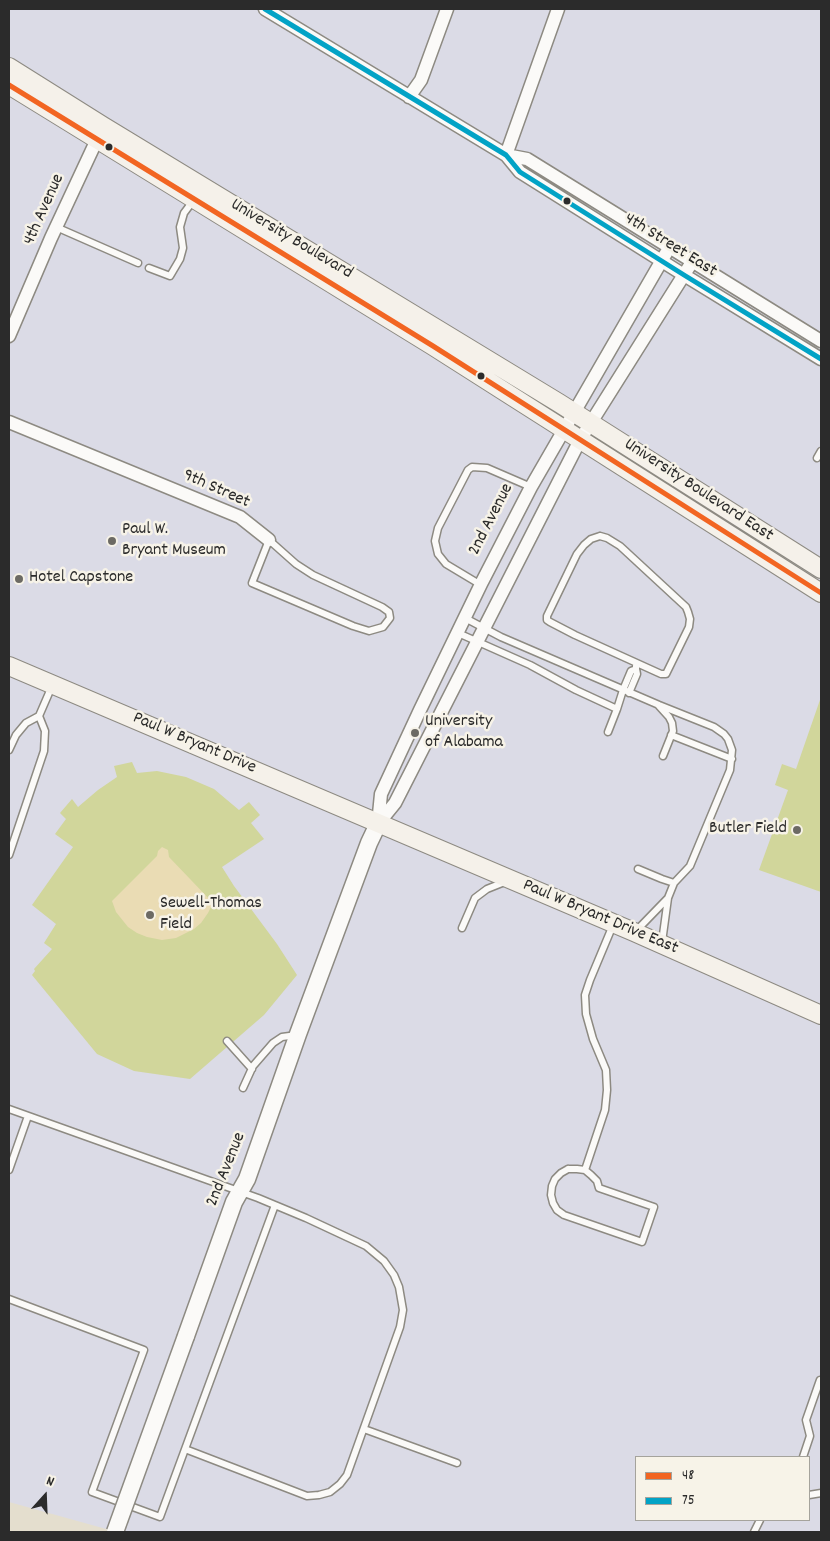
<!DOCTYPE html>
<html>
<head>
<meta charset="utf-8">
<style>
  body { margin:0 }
  #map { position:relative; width:830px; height:1541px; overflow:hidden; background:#e4dece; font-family:Dekko,sans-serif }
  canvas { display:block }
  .frame { position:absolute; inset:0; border:10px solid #2b2b2b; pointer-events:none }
  .legend { position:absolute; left:635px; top:1456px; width:175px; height:65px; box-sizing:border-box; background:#f7f3e8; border:1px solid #a5a39c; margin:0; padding:6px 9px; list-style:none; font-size:15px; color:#2b2b2b }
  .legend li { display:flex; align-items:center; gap:10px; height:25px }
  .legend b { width:25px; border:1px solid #a5a39c }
  .north { position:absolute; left:20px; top:1471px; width:50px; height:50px; -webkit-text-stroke:4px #f7f3e8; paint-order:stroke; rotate:20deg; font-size:14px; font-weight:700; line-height:20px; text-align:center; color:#2b2b2b }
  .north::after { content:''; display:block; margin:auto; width:18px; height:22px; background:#2b2b2b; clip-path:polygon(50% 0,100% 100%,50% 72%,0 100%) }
</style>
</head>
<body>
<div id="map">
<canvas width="830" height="1541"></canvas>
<div class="frame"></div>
<ul class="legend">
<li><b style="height:6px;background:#f26522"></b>48</li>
<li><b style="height:6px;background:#02a3c6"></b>75</li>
</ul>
<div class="north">N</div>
</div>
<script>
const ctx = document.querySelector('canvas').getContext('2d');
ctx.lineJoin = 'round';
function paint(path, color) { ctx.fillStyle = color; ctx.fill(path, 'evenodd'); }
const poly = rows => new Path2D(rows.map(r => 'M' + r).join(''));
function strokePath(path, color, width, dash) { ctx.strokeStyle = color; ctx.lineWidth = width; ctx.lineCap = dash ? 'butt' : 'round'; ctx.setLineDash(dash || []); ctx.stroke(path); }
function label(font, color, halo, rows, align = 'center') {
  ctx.font = font + ' Dekko,sans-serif'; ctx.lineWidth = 5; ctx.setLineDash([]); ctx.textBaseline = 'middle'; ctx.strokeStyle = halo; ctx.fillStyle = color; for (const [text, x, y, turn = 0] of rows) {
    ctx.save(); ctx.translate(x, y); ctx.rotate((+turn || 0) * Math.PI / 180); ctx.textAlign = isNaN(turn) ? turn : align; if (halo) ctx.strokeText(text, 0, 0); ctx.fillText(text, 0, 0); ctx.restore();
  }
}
paint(poly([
  [9,9,821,9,821,1532,117,1532,9,1502],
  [636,1457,809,1457,809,1520,636,1520]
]), '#dbdbe6');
paint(poly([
  [821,697,821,892,759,870,788,790,775,785,782,764,796,769],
  [132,762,137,773,157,771,186,777,214,789,239,810,249,802,260,815,251,823,264,839,222,867,234,886,277,944,297,975,264,1015,190,1079,134,1071,97,1054,32,975,35,971,34,969,52,949,44,943,56,924,32,905,73,847,55,834,66,819,60,813,72,799,78,807,98,790,117,777,114,766]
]), '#d1d69b');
paint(poly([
  [162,847,168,850,169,857,213,903,208,913,201,923,194,929,176,938,162,940,147,937,137,933,128,927,116,912,112,901,157,856,158,851]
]), '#eadcb4');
const service = poly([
  [56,227,138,263],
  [149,268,170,276,180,259,183,248,180,227,184,213,190,205,197,204],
  [817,458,821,451],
  [600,536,607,538,620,546,686,607,688,612,690,619,689,627,666,674,661,674,575,635,550,622,547,620,547,616,577,554,584,545,591,539,600,536],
  [269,540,296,564,313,575,382,607,389,612,390,618,383,627,369,631,353,626,252,583,269,540],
  [481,585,446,564,438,554,435,541,438,528,468,470,472,467,487,468,531,487],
  [465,618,501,637,659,705,714,727,724,734,728,739,732,750,730,770,690,866,674,883,668,898,662,942],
  [458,633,530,665,576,690,617,709,608,732],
  [629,693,637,674,636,669,636,666],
  [659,706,669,717,672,723,673,731,663,756],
  [617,709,623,690,631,671,636,669],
  [671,735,732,759],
  [9,750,16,735,26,723,39,716,52,686],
  [9,855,44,751,45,731,39,716],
  [638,869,662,879,674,883],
  [462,928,475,898,487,889,507,881],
  [636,931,667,899],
  [227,1041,252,1069],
  [243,1088,253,1066,273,1043,282,1037,297,1035],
  [9,1109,258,1198,306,1218,366,1246,384,1261,394,1275,399,1287,403,1310,400,1327,347,1475,340,1484,330,1492,319,1495,307,1496,185,1449],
  [568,1169,577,1169,585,1170,591,1175,597,1181,599,1188,654,1207,642,1242,564,1215,557,1210,553,1203,551,1195,552,1186,555,1179,561,1173,568,1169],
  [9,1170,28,1116],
  [585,1170,605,1110,607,1090,606,1070,593,1039,586,1014,585,995,590,980,613,925],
  [9,1299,144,1350,92,1492,160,1517,275,1205],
  [364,1429,457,1463],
  [803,1457,810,1436,806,1420,820,1380,821,1381],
  [809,1495,821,1493],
  [754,1532,760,1520]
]);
const minor = poly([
  [265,9,506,155,520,172,684,275,821,359],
  [409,97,421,80,447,9],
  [506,155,527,159,821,341],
  [506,155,558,9],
  [9,336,51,238,100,133],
  [9,422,240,517,269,540],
  [378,824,381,794,420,710,482,582,531,487,669,248],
  [378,824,395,803,580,440,692,262]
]);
const tertiary = poly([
  [186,1336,234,1202,247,1179,298,1034,369,843,378,824]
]);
const secondary = poly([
  [9,67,103,126,559,403,821,569],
  [9,85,433,346,821,593],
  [9,666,634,932,821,1015]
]);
strokePath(service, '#8d8a82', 9);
strokePath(minor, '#8d8a82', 15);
strokePath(tertiary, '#8d8a82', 19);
strokePath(secondary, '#8d8a82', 20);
strokePath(service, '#fbfaf8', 6);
strokePath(minor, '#fbfaf8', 12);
strokePath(tertiary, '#fbfaf8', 16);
strokePath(secondary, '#f5f1ea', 18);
const tertiaryBridge = poly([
  [115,1532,186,1336]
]);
strokePath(tertiaryBridge, '#8d8a82', 19, []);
strokePath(tertiaryBridge, '#fbfaf8', 16);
strokePath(poly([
  [9,85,433,346,821,593]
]), '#f26522', 5);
strokePath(poly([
  [265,9,506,155,520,172,684,275,821,359]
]), '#02a3c6', 5);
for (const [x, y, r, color] of [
  [109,147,4.5,"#2b2b2b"],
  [567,201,4.5,"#2b2b2b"],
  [481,376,4.5,"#2b2b2b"],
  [112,541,5,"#6c6a64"],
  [19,579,5,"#6c6a64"],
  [415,733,5,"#6c6a64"],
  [797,830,5,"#6c6a64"],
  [150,915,5,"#6c6a64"]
]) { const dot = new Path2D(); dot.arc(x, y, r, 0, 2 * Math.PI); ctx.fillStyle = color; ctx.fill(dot); strokePath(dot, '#f7f3e8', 2); }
label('18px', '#2b2b2b', '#f7f3e8', [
  ["4th Avenue",45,210,-66],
  ["University Boulevard",291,240,31],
  ["4th Street East",670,246,32],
  ["9th Street",216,490,24],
  ["University Boulevard East",698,491,33],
  ["2nd Avenue",492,520,-63],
  ["Paul W Bryant Drive",194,744,23],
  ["Paul W Bryant Drive East",600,918,23],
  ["2nd Avenue",227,1170,-68]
]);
label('18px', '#2b2b2b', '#f7f3e8', [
  ["Paul W.",122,531],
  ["Bryant Museum",122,552],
  ["Hotel Capstone",29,579],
  ["University",425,723],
  ["of Alabama",425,744],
  ["Butler Field",787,830,"right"],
  ["Sewell-Thomas",160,905],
  ["Field",160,926]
], 'left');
</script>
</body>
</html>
